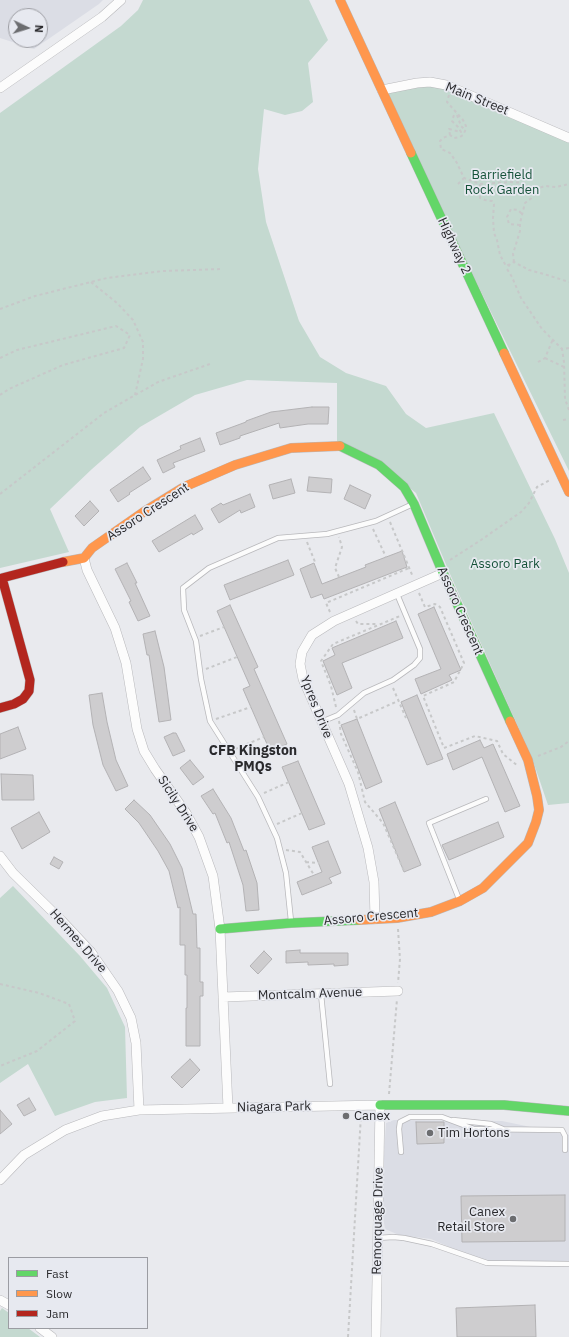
<!DOCTYPE html>
<html>
<head>
<meta charset="utf-8">
<style>
  body { margin:0 }
  #map { position:relative; width:569px; height:1337px; overflow:hidden; background:#e9eaee; font-family:"IBM Plex Sans",sans-serif }
  canvas { display:block }
  .legend { position:absolute; left:8px; top:1257px; width:140px; height:72px; box-sizing:border-box; background:#e7e9f0; border:1px solid #9b9ca2; margin:0; padding:5px 7px; list-style:none; font-size:12px; color:#29292c }
  .legend li { display:flex; align-items:center; gap:8px; height:20px }
  .legend b { width:20px; border:1px solid #9b9ca2 }
  .north { position:absolute; left:8px; top:8px; width:40px; height:40px; box-sizing:border-box; background:#e7e9f0; border:1px solid #9b9ca2; border-radius:50%; rotate:94deg; font-size:11px; font-weight:700; line-height:16px; text-align:center; color:#29292c }
  .north::after { content:''; display:block; margin:auto; width:14px; height:18px; background:#6c6d70; clip-path:polygon(50% 0,100% 100%,50% 72%,0 100%) }
</style>
</head>
<body>
<div id="map">
<canvas width="569" height="1337"></canvas>
<ul class="legend">
<li><b style="height:5px;background:#63d668"></b>Fast</li>
<li><b style="height:5px;background:#ff974d"></b>Slow</li>
<li><b style="height:5px;background:#b3261e"></b>Jam</li>
</ul>
<div class="north">N</div>
</div>
<script>
const ctx = document.querySelector('canvas').getContext('2d');
ctx.lineJoin = 'round';
function paint(path, color) { ctx.fillStyle = color; ctx.fill(path, 'evenodd'); }
const poly = rows => new Path2D(rows.map(r => 'M' + r).join(''));
function strokePath(path, color, width, dash) { ctx.strokeStyle = color; ctx.lineWidth = width; ctx.lineCap = dash ? 'butt' : 'round'; ctx.setLineDash(dash || []); ctx.stroke(path); }
function label(font, color, halo, rows, align = 'center') {
  ctx.font = font + ' "IBM Plex Sans",sans-serif'; ctx.lineWidth = 3.5; ctx.setLineDash([]); ctx.textBaseline = 'middle'; ctx.strokeStyle = halo; ctx.fillStyle = color; for (const [text, x, y, turn = 0] of rows) {
    ctx.save(); ctx.translate(x, y); ctx.rotate((+turn || 0) * Math.PI / 180); ctx.textAlign = isNaN(turn) ? turn : align; if (halo) ctx.strokeText(text, 0, 0); ctx.fillText(text, 0, 0); ctx.restore();
  }
}
paint(poly([
  [0,0,103,0,99,4,34,49,0,38],
  [16,16,40,16,40,40,16,40],
  [394,1120,502,1121,569,1135,569,1265,499,1264,479,1260,431,1239,399,1235,385,1229,381,1205,386,1123]
]), '#dbdde5');
paint(poly([
  [143,0,309,0,328,40,308,63,313,102,302,111,285,115,264,109,258,169,266,222,299,321,320,357,346,373,386,386,406,414,426,428,494,413,555,539,569,573,569,803,548,805,532,758,450,574,416,493,389,471,337,448,337,383,247,380,195,395,140,427,92,469,50,509,69,552,0,568,0,113,121,26,138,10],
  [430,82,569,138,569,471,382,90],
  [13,886,80,956,107,988,125,1027,127,1098,95,1102,55,1116,28,1064,0,1083,0,898],
  [2,1308,9,1313,9,1328,28,1328,40,1337,0,1337,0,1311]
]), '#c4d9d0');
const building = poly([
  [312,407,329,407,328,424,308,424,280,428,279,423,240,436,240,438,220,445,216,433,246,422,246,421,271,412,312,407],
  [200,438,205,451,173,463,175,467,163,473,157,460,181,449,180,446,200,438],
  [143,467,151,479,129,493,130,494,118,502,110,490,143,467],
  [309,477,332,479,331,493,307,491,309,477],
  [291,479,295,493,273,499,269,485,291,479],
  [350,485,371,495,365,509,344,499,350,485],
  [250,494,255,507,241,513,240,510,219,523,211,509,221,503,223,505,250,494],
  [90,501,99,511,84,526,75,516,90,501],
  [195,515,203,529,193,535,192,533,159,552,152,541,195,515],
  [402,551,407,567,324,599,322,594,311,598,300,569,314,563,322,584,366,567,365,565,402,551],
  [288,560,294,575,230,600,224,585,288,560],
  [127,563,137,583,135,583,150,616,138,621,129,602,131,601,115,569,127,563],
  [230,605,258,667,254,669,287,744,270,751,243,689,250,686,217,611,230,605],
  [434,607,461,670,449,675,452,680,421,694,415,679,441,669,418,614,434,607],
  [396,621,403,638,342,663,352,688,337,695,323,661,335,655,332,648,396,621],
  [155,631,164,667,171,720,159,722,149,655,147,655,143,634,155,631],
  [102,693,107,722,116,760,128,786,116,791,103,765,93,725,89,695,102,693],
  [417,695,443,759,427,765,401,702,417,695],
  [357,719,382,782,366,789,341,725,357,719],
  [18,727,26,749,0,759,0,734,18,727],
  [173,733,176,733,185,751,173,756,164,737,173,733],
  [480,740,484,748,493,744,520,806,505,812,482,757,453,770,447,754,480,740],
  [190,760,204,777,193,785,180,768,190,760],
  [298,761,325,824,309,830,282,767,298,761],
  [1,774,33,775,34,800,2,800,1,774],
  [213,789,231,818,244,851,246,850,257,883,259,910,246,911,243,885,229,842,227,843,215,813,213,814,201,796,213,789],
  [134,800,150,815,170,844,182,868,193,914,196,914,197,948,200,948,200,982,203,982,203,996,200,996,200,1046,186,1046,186,1008,187,1008,187,975,185,975,185,945,180,945,180,907,178,908,169,871,158,851,139,823,125,809,134,800],
  [395,802,421,865,404,872,379,809,395,802],
  [39,812,50,832,22,849,11,828,39,812],
  [498,822,504,837,449,860,442,845,498,822],
  [328,841,341,873,329,878,332,883,302,895,297,882,322,872,312,847,328,841],
  [54,857,63,862,59,869,50,864,54,857],
  [300,950,300,953,348,953,348,965,334,966,334,964,308,965,308,962,286,963,286,951,300,950],
  [264,951,272,959,258,974,250,966,264,951],
  [190,1059,200,1070,182,1088,171,1077,190,1059],
  [29,1098,36,1110,24,1116,17,1105,29,1098],
  [0,1110,12,1124,0,1134,0,1110],
  [416,1122,444,1122,444,1143,417,1144,416,1122],
  [565,1195,565,1241,462,1242,461,1196,565,1195],
  [535,1305,536,1337,457,1337,456,1308,535,1305]
]);
paint(building, '#cecdcf');
strokePath(building, '#b3b2b4', 1);
const lane = poly([
  [321,722,338,715,364,693,393,680,414,665,420,658,420,649,397,594],
  [459,899,429,823,486,799],
  [291,921,286,873,277,838,258,797,210,721,201,679,196,641,184,610,183,588,209,568,278,538,327,534,376,521,413,504],
  [321,994,330,1084],
  [453,1120,491,1124,503,1129],
  [401,1152,399,1129,400,1122,410,1117,442,1117,474,1129,562,1130,565,1136,565,1150],
  [378,1238,393,1237,404,1238,432,1244,487,1263,569,1264]
]);
const street = poly([
  [0,88,102,17,121,0],
  [382,90,417,83,430,82,446,85,569,138],
  [84,558,87,570,115,628,126,663,137,729,144,751,155,769,186,813,199,837,213,876,220,929,228,1108],
  [0,856,13,873,62,921,91,952,118,991,131,1018,136,1043,139,1110],
  [375,919,374,882,368,848,349,784,303,679,300,664,302,652,312,635,334,621,443,573],
  [223,997,398,991],
  [0,1180,24,1155,65,1130,102,1116,139,1110,380,1105,376,1337],
  [0,1300,9,1305],
  [40,1328,52,1337]
]);
const fast = poly([
  [411,153,504,353],
  [340,446,379,465,404,487,414,504,440,566,510,721],
  [220,929,291,923,359,920],
  [380,1105,504,1105,569,1111]
]);
const slow = poly([
  [340,0,411,153],
  [504,353,569,492],
  [63,562,84,558,92,548,145,511,184,487,235,465,291,448,340,446],
  [359,920,397,918,431,912,460,901,483,888,528,843,536,822,539,810,537,796,528,760,510,721]
]);
const jam = poly([
  [0,708,14,704,23,699,29,691,30,680,2,578,63,562]
]);
strokePath(lane, '#b8b8bb', 6);
strokePath(street, '#b8b8bb', 10);
strokePath(fast, '#b8b8bb', 10);
strokePath(slow, '#b8b8bb', 10);
strokePath(jam, '#b8b8bb', 10);
strokePath(poly([
  [449,95,447,102,463,120,466,126,465,131,463,135,460,137,454,138,450,135,443,138,440,141,441,149,450,153,457,163,464,178,480,184,511,182,524,183,535,191],
  [457,115,461,126,465,130],
  [450,135,449,129,461,132,458,127,452,121,454,115,457,114],
  [458,184,464,178],
  [480,184,480,198,485,200,492,201,494,204,493,218,494,233,497,240,500,255,506,266,514,262,529,270,544,274,569,282],
  [520,225,509,224,507,217,511,209,518,210,522,214],
  [514,262,513,254,520,231,520,223,525,203,533,197,536,189,545,186,556,187,569,184],
  [510,264,507,269,512,277,521,298,542,329,562,349],
  [91,282,117,303,133,320,143,342,143,359,135,395],
  [0,309,35,296,107,278,163,271,222,269],
  [569,348,562,349,564,362,565,399,569,410],
  [0,358,17,350,116,326,130,335,124,348,63,365,9,389,0,395],
  [545,358,564,367],
  [538,362,545,358,553,339],
  [563,420,569,419],
  [0,494,104,413,158,382,210,364],
  [390,522,413,577],
  [373,529,386,557],
  [307,542,315,562,314,563],
  [450,560,481,540,521,512,529,503,537,487,550,480],
  [339,577,335,568,342,547,339,537],
  [419,593,425,607,435,604,440,607,464,663,454,682,423,696,444,748,475,736,497,741,503,754,518,766],
  [330,612,326,603,409,568],
  [356,621,358,624,378,624],
  [200,636,224,627],
  [206,669,237,657],
  [393,688,406,718],
  [336,707,331,686,321,661,333,644,400,616],
  [354,710,357,719,398,701],
  [216,719,251,707],
  [339,721,341,734,358,772,365,802,383,823,404,871],
  [235,749,264,737],
  [538,756,561,747,569,741],
  [264,793,289,782],
  [277,824,302,813],
  [286,850,300,852,314,875],
  [306,862,319,863],
  [398,929,400,959,398,983],
  [0,984,39,993,69,1004,75,1021,37,1051,0,1066],
  [389,1094,397,999],
  [348,1337,361,1115]
]), '#c7c8c9', 2, [3, 3]);
strokePath(lane, '#fcfcfc', 4.5);
strokePath(street, '#fcfcfc', 9);
strokePath(fast, '#63d668', 9);
strokePath(slow, '#ff974d', 9);
strokePath(jam, '#b3261e', 9);
for (const [x, y, r, color] of [
  [346,1116,4,"#6c6d70"],
  [430,1133,4,"#6c6d70"],
  [513,1219,4,"#6c6d70"]
]) { const dot = new Path2D(); dot.arc(x, y, r, 0, 2 * Math.PI); ctx.fillStyle = color; ctx.fill(dot); strokePath(dot, '#e7e9f0', 1.5); }
label('13px', '#29292c', '#e7e9f0', [
  ["Main Street",477,99,22],
  ["Highway 2",454,246,65],
  ["Assoro Crescent",148,512,-33],
  ["Assoro Crescent",460,611,66],
  ["Ypres Drive",316,707,68],
  ["Sicily Drive",178,804,57],
  ["Assoro Crescent",371,917,-5],
  ["Hermes Drive",78,941,49],
  ["Montcalm Avenue",310,994,-2],
  ["Niagara Park",274,1107,-1],
  ["Remorquage Drive",378,1221,-89]
]);
label('13px', '#16523a', '#e7e9f0', [
  ["Barriefield",502,175],
  ["Rock Garden",502,190],
  ["Assoro Park",505,564]
]);
label('13px', '#29292c', '#e7e9f0', [
  ["Canex",354,1116],
  ["Tim Hortons",438,1133],
  ["Canex",505,1212,"right"],
  ["Retail Store",505,1227,"right"]
], 'left');
label('bold 14px', '#29292c', '#e7e9f0', [
  ["CFB Kingston",253,751],
  ["PMQs",253,767]
]);
</script>
</body>
</html>
